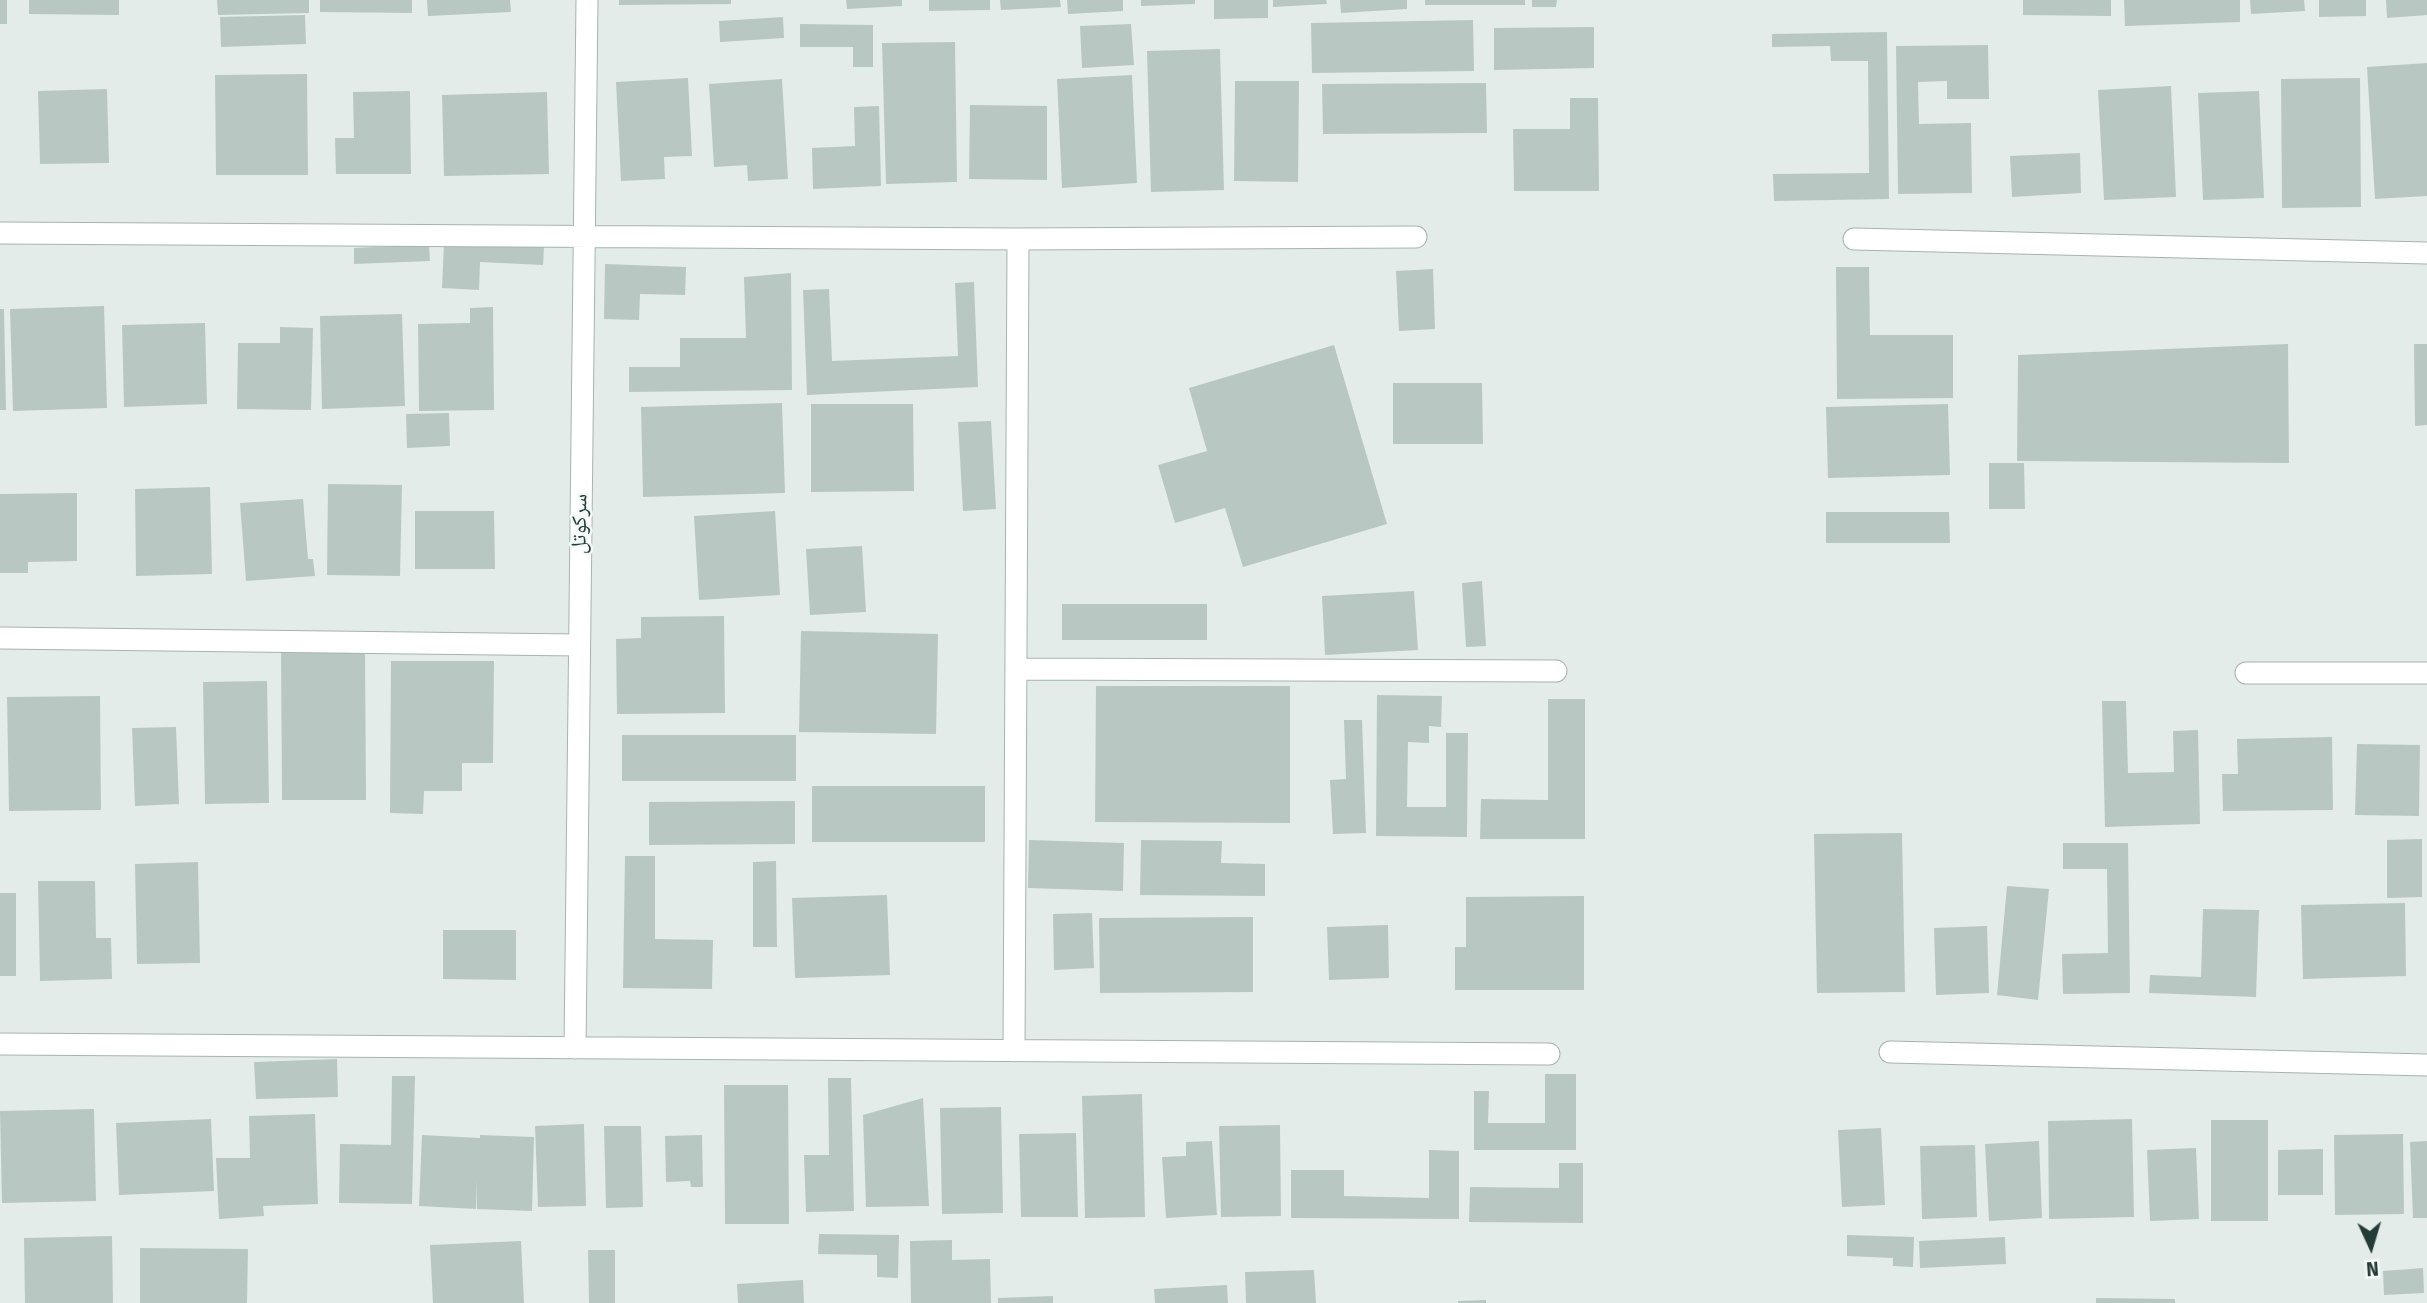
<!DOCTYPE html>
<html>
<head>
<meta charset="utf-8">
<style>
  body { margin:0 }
  #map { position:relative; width:2427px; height:1303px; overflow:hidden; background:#e3ece9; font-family:"Fira Sans",sans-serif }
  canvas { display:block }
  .north { position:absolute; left:2336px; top:1212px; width:70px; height:70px; -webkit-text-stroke:5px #f4f9f7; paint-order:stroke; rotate:176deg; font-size:19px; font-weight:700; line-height:28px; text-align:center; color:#243c38 }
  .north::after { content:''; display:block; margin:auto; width:24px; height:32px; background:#243c38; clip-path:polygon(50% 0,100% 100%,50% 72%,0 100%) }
</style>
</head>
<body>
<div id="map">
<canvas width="2427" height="1303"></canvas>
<div class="north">N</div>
</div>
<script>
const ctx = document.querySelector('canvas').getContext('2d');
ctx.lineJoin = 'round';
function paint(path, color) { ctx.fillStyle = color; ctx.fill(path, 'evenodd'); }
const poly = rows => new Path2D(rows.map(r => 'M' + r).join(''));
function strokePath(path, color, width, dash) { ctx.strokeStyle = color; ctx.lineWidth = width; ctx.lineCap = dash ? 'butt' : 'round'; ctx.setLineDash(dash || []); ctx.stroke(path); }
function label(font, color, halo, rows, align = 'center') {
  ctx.font = font + ' "Fira Sans","Noto Naskh Arabic",sans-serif'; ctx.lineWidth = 5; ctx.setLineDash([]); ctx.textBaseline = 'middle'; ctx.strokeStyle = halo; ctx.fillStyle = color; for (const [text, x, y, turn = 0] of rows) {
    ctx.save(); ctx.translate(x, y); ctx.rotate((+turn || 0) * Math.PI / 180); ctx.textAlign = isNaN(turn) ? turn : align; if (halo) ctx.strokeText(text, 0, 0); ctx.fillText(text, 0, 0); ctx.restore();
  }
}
paint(poly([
  [0,0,7,0,7,24,0,24],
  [29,0,119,0,119,15,29,14],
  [217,0,309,0,309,13,218,15],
  [320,0,412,0,412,13,320,12],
  [427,0,510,0,511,12,428,16],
  [619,0,731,0,731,4,619,5],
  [846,0,902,0,902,6,847,9],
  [929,0,990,0,990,10,929,11],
  [1000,0,1060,0,1061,7,1001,10],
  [1067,0,1123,0,1123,11,1068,14],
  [1141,0,1195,0,1195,4,1141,6],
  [1214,0,1268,0,1268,18,1214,19],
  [1273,0,1326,0,1327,4,1273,7],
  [1340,0,1407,0,1407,9,1341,13],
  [1425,0,1525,0,1525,5,1425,5],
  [1532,0,1557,0,1556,7,1532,7],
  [2023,0,2111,0,2111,16,2023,15],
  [2124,0,2240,0,2240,22,2125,26],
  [2250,0,2304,0,2305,11,2251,14],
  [2319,0,2366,0,2366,16,2319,17],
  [2386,0,2427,0,2427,15,2387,18],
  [305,15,306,44,221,47,220,17],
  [783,17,784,38,720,42,719,21],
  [1473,20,1474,71,1312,73,1311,23],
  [800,24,873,25,873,67,853,67,853,47,800,47],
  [1131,24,1134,65,1082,68,1080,26],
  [1594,27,1594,68,1494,70,1494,28],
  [1887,32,1889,199,1774,201,1773,174,1869,173,1868,61,1831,61,1830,46,1772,47,1772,34],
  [955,42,957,182,886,184,882,43],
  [1988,45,1989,99,1947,99,1947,81,1918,82,1919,124,1971,123,1972,193,1898,194,1896,46],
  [1220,49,1224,190,1151,192,1147,51],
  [2427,63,2427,196,2375,199,2367,67],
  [307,74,308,175,216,175,215,75],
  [1132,75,1137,183,1062,188,1057,79],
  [688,78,692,156,664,157,665,179,621,181,616,82],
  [2360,78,2361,207,2282,208,2281,79],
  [782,79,788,179,748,181,747,165,714,167,709,84],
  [1235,81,1299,81,1298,182,1234,181],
  [1486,83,1487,133,1323,134,1322,84],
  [2171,86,2176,197,2104,200,2098,90],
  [107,89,109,163,40,164,38,91],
  [410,91,411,174,336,174,335,138,354,138,353,92],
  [2259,91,2264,198,2203,200,2198,93],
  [547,92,549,174,444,176,442,95],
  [1570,98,1598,98,1599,191,1514,191,1513,129,1570,129],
  [970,105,1047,106,1047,180,969,179],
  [879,106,881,186,813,189,812,148,855,146,854,107],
  [2080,153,2081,193,2012,197,2010,156],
  [444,243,544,247,543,265,480,262,479,290,442,288],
  [429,244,430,261,354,264,354,248],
  [605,264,686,267,685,295,640,294,639,320,604,319],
  [1836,267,1869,267,1870,335,1953,335,1953,398,1837,399],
  [1433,269,1435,329,1399,331,1396,271],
  [791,273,792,390,629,392,629,367,680,367,680,338,746,338,744,277],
  [974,282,978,387,807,395,803,290,829,289,832,361,958,356,955,283],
  [104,306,107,408,13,411,10,309],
  [493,307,494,410,419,411,418,324,470,323,470,308],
  [0,309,4,309,6,410,0,410],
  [402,314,405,406,322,409,320,316],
  [205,323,207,404,124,407,122,325],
  [280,327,313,328,311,410,237,409,238,343,280,343],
  [2288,344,2289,463,2017,461,2018,355],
  [2414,344,2427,344,2427,425,2415,426],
  [1334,345,1387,524,1243,567,1225,508,1175,523,1158,465,1207,451,1189,388],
  [1393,383,1482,383,1483,444,1393,444],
  [782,403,785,493,643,497,641,407],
  [811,404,913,404,914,491,811,492],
  [1948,404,1950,475,1828,478,1826,407],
  [449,413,450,446,407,448,406,414],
  [991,421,996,509,963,511,958,422],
  [1989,463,2024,463,2025,509,1989,509],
  [328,484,402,485,400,576,327,575],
  [210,487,212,574,136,576,135,489],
  [77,493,77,561,28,562,28,573,0,573,0,494],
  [303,499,308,559,313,559,315,576,246,581,240,503],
  [415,511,494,511,495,569,415,569],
  [775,511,780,595,699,600,694,516],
  [1826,512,1949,512,1950,543,1826,543],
  [862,546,866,612,810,615,806,549],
  [1482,581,1486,646,1466,647,1462,583],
  [1414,591,1418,650,1325,655,1322,596],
  [1062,604,1207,604,1207,640,1062,640],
  [724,616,725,713,617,714,616,639,641,638,641,617],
  [801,631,938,634,936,734,799,732],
  [281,649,365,649,366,800,282,800],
  [391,661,494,661,493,763,462,763,462,791,424,791,423,814,390,813],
  [267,681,269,803,205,804,203,682],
  [1096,686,1290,686,1290,823,1095,822],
  [1377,695,1442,696,1441,727,1429,726,1429,743,1408,742,1407,807,1446,807,1446,733,1468,733,1467,837,1376,836],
  [100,696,101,810,9,811,7,697],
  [1548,699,1585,699,1585,839,1480,839,1481,799,1548,800],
  [2102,701,2126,701,2128,773,2174,772,2173,731,2198,730,2200,824,2105,827],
  [1344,720,1362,720,1366,833,1333,834,1330,780,1346,779],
  [176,727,179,804,135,806,132,728],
  [622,735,796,735,796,781,622,781],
  [2332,737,2333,810,2223,811,2222,774,2238,774,2237,739],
  [2357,744,2420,745,2419,816,2355,815],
  [812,786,985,786,985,842,812,842],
  [795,801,795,844,649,845,649,802],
  [1902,833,1905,992,1817,993,1814,834],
  [2422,839,2422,897,2387,898,2387,840],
  [1029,840,1124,843,1123,891,1028,888],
  [1141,840,1222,841,1221,863,1265,864,1265,896,1140,895],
  [2063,843,2128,843,2130,993,2063,994,2062,954,2108,953,2107,869,2063,869],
  [625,856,655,856,655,939,713,940,712,989,623,988],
  [776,861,777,947,753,947,753,862],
  [198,862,200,963,137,964,135,864],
  [38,881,95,881,96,938,111,938,112,979,40,981],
  [2007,886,2049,889,2038,1000,1997,995],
  [0,893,16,893,16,976,0,976],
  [887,895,890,975,795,978,792,898],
  [1584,896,1584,990,1455,990,1455,947,1466,947,1466,897],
  [2405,903,2406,976,2303,979,2301,905],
  [2203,909,2259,910,2256,997,2149,993,2150,975,2201,977],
  [1092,913,1094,968,1054,970,1053,914],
  [1253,917,1253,992,1100,993,1099,918],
  [1388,925,1389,978,1329,980,1327,927],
  [1987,926,1989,993,1936,995,1934,928],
  [443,930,516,930,516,980,443,979],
  [337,1059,338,1097,256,1099,254,1062],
  [1545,1074,1576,1074,1576,1150,1474,1150,1474,1091,1489,1091,1488,1123,1545,1123],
  [392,1076,415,1076,412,1204,339,1203,340,1144,391,1145],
  [828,1078,851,1078,854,1211,806,1212,804,1155,829,1155],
  [724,1085,788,1085,789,1224,725,1224],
  [1142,1094,1145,1217,1085,1218,1082,1096],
  [923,1098,929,1206,866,1207,863,1115],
  [1001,1107,1003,1213,942,1214,940,1108],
  [94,1109,96,1201,2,1203,0,1111],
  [315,1114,318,1204,263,1206,264,1216,219,1219,216,1158,250,1158,249,1116],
  [211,1119,214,1191,119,1195,116,1123],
  [2132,1119,2134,1217,2049,1219,2048,1121],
  [2211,1120,2268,1120,2268,1221,2211,1221],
  [584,1124,586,1206,538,1207,535,1126],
  [1280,1125,1281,1216,1221,1217,1219,1126],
  [604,1126,641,1126,643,1207,606,1208],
  [1881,1128,1885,1205,1842,1207,1838,1130],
  [1076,1133,1078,1217,1021,1217,1019,1134],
  [2403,1134,2404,1214,2335,1215,2334,1135],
  [422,1135,480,1138,480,1135,534,1137,532,1211,477,1209,477,1180,476,1209,419,1206],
  [702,1135,703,1187,691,1187,690,1181,666,1182,665,1136],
  [1212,1141,1217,1215,1166,1218,1162,1157,1186,1156,1186,1142],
  [2039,1141,2042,1218,1989,1221,1985,1144],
  [2427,1141,2427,1218,2413,1218,2410,1142],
  [1975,1145,1977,1217,1922,1219,1920,1146],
  [2196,1148,2199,1219,2150,1221,2147,1150],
  [2323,1149,2323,1195,2278,1195,2278,1150],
  [1429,1150,1459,1151,1459,1219,1291,1218,1291,1170,1344,1170,1344,1196,1429,1198],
  [1559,1163,1583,1163,1583,1223,1469,1222,1470,1187,1559,1188],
  [819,1234,899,1235,898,1278,877,1277,877,1255,818,1254],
  [1847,1235,1914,1237,1913,1267,1893,1266,1893,1258,1847,1256],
  [112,1236,113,1303,25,1303,24,1238],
  [2005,1237,2006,1264,1920,1268,1919,1241],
  [952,1240,952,1260,990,1259,991,1303,911,1303,910,1241],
  [521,1241,524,1303,433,1303,430,1245],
  [140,1248,248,1249,247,1303,140,1303],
  [588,1250,615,1250,615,1303,589,1303],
  [2423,1268,2424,1293,2384,1295,2383,1271],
  [1314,1270,1316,1303,1246,1303,1245,1272],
  [803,1280,804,1303,738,1303,737,1284],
  [1227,1285,1228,1303,1155,1303,1154,1289],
  [1053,1296,1053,1303,998,1303,998,1298],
  [2096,1298,2175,1299,2175,1303,2096,1303],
  [1486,1300,1486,1303,1458,1303,1458,1301]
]), '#b9c7c2');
const street = poly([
  [0,233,1018,239,1416,237],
  [1854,239,2427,253],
  [0,638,578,645],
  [1016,669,1556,671],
  [2246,673,2427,673],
  [0,1044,1549,1054],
  [575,1048,587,0],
  [1014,1051,1018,239],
  [1890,1052,2427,1065]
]);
strokePath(street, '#a6b4b0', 23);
strokePath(street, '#fff', 21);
label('21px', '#243c38', '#f4f9f7', [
  ["سرکوتل",580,524,-89]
]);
</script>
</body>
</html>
